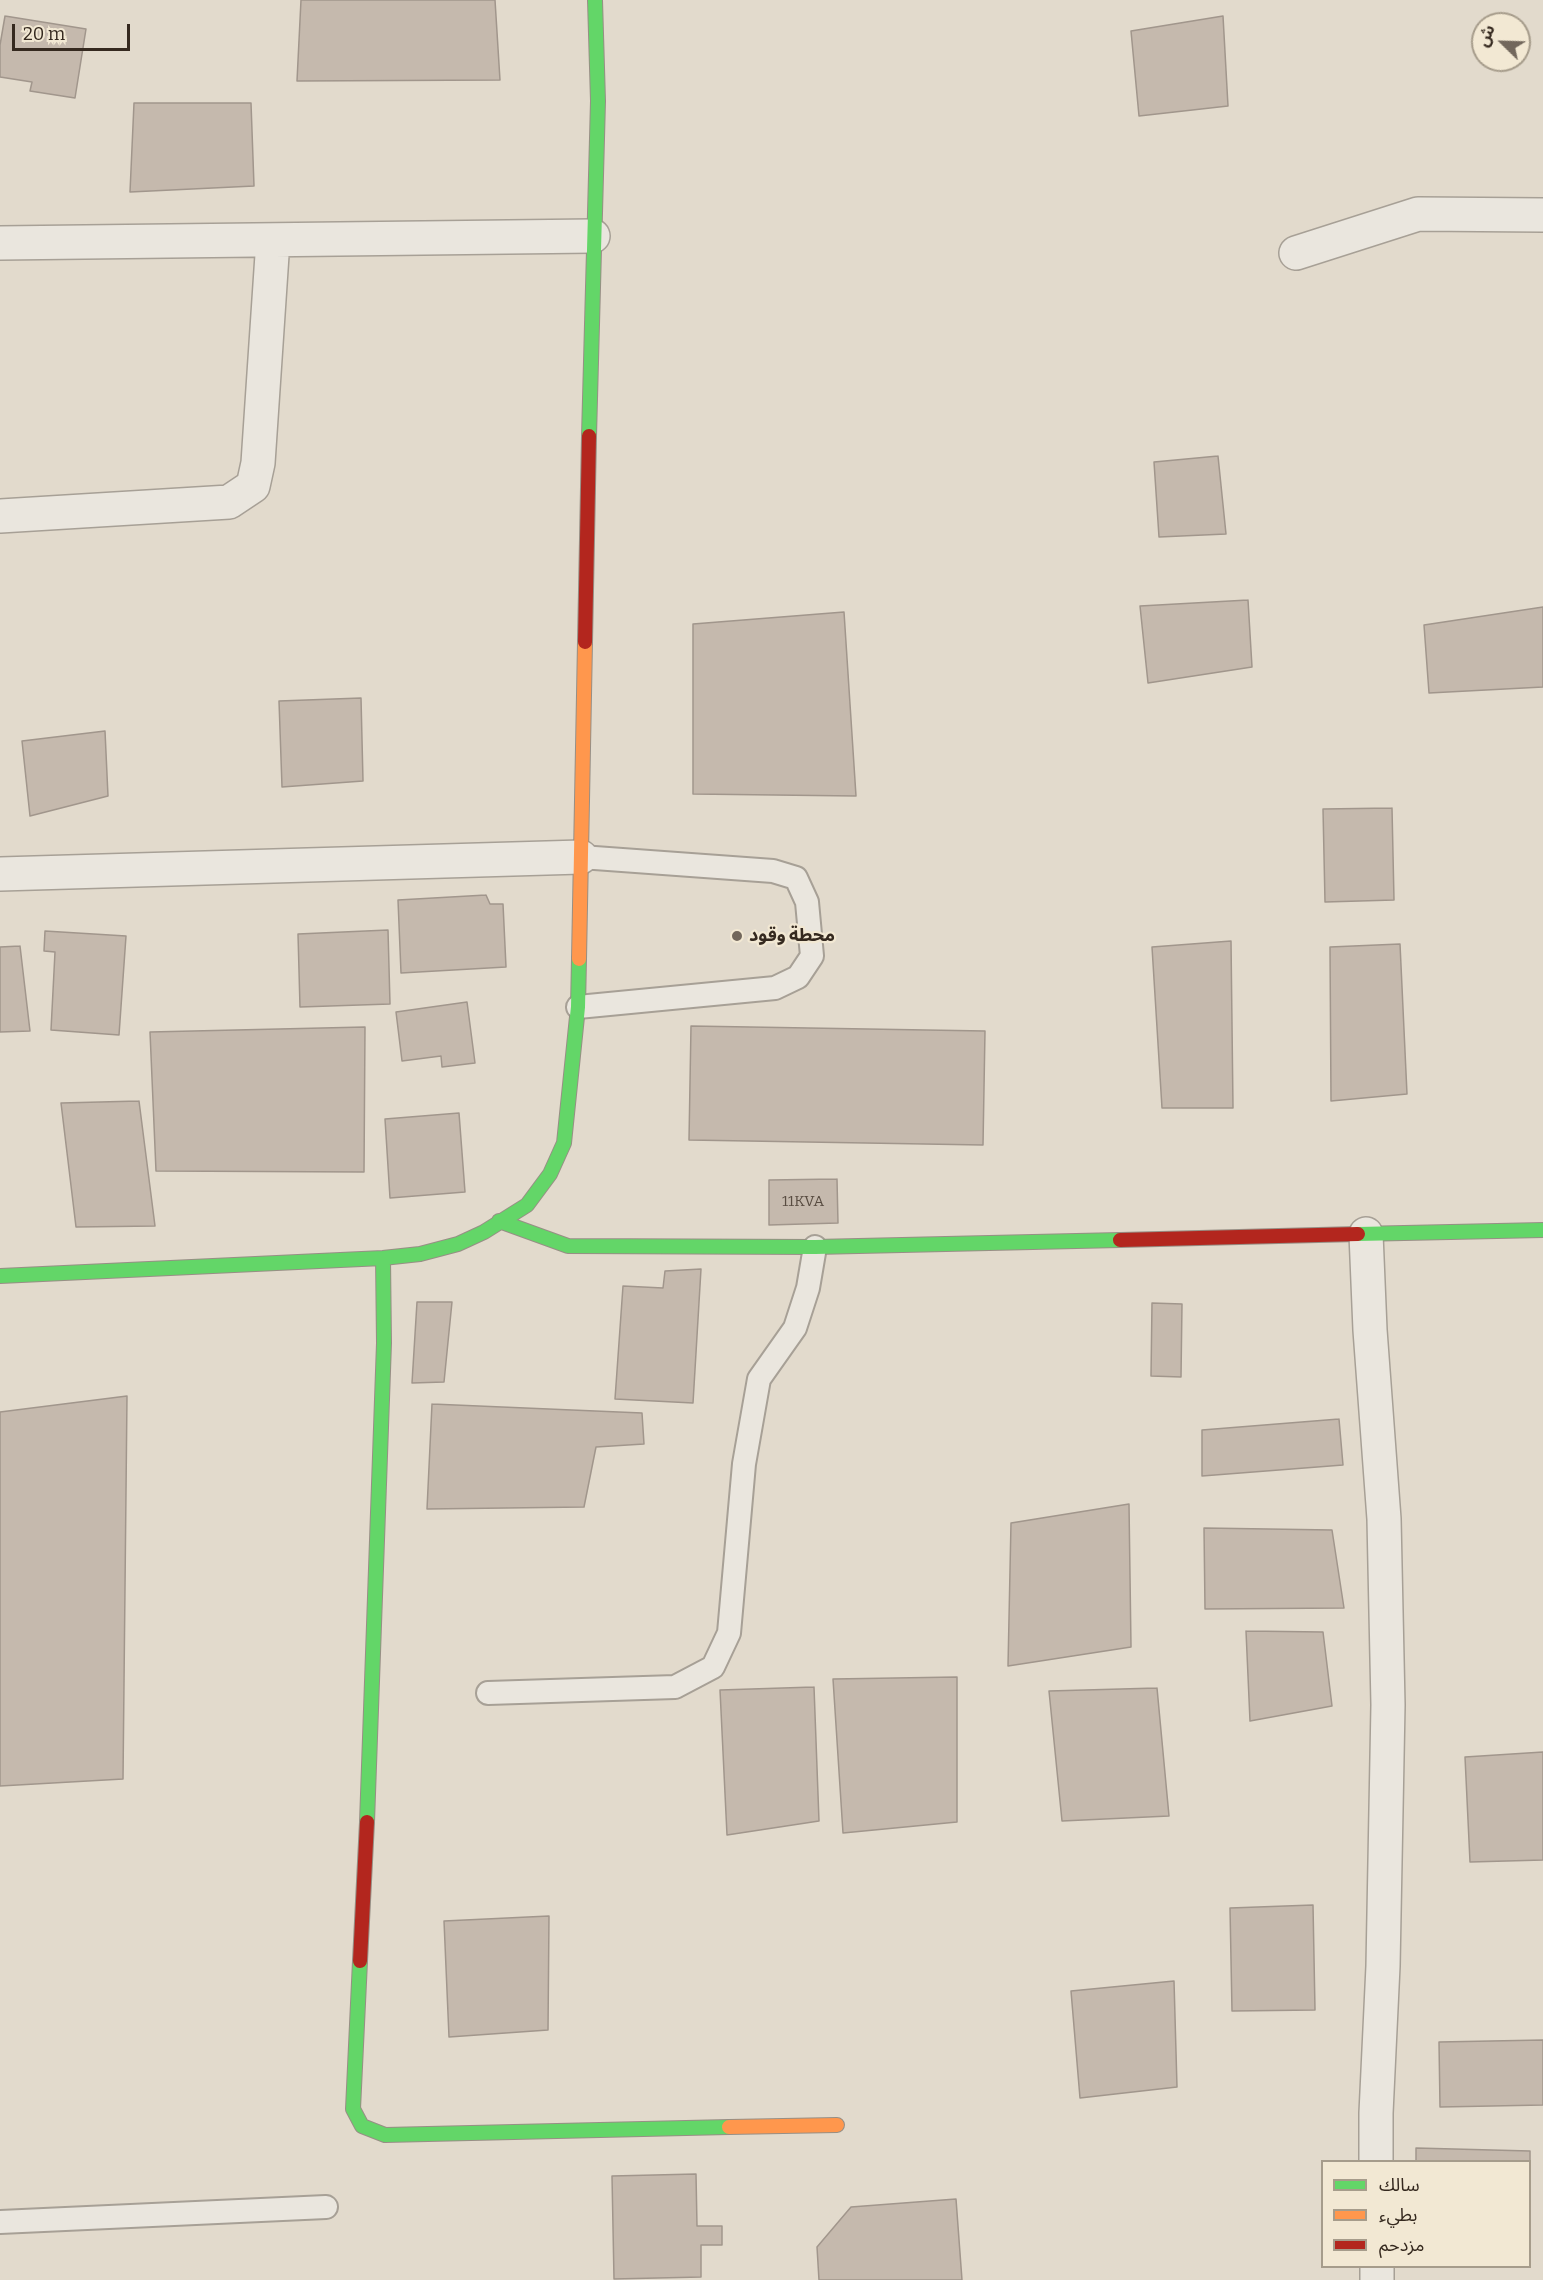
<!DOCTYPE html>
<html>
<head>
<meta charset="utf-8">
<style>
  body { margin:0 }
  #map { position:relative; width:1543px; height:2280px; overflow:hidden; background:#e2dacc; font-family:Bitter,"Noto Sans Arabic",serif }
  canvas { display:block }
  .legend { position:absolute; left:1321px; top:2160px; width:210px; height:108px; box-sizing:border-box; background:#f2e8d3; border:2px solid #a69c8b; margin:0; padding:8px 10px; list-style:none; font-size:18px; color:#35291f }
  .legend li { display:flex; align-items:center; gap:12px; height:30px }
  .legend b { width:30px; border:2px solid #a69c8b }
  .north { position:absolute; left:1471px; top:12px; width:60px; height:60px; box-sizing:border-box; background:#f2e8d3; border:2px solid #a69c8b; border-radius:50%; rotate:293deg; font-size:16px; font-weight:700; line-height:24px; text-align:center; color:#35291f }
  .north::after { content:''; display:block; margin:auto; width:21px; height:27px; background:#72675c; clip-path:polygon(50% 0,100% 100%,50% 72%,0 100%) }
  .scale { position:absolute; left:12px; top:24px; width:118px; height:27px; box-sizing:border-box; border:3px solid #35291f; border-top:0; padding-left:8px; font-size:18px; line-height:21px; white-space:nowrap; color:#35291f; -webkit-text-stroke:4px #f2e8d3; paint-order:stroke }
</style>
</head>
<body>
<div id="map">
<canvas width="1543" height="2280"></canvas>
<ul class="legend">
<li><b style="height:8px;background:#63d668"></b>سالك</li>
<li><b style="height:8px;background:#ff974d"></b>بطيء</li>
<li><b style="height:8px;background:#b3261e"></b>مزدحم</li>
</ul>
<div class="north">ش</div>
<div class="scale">20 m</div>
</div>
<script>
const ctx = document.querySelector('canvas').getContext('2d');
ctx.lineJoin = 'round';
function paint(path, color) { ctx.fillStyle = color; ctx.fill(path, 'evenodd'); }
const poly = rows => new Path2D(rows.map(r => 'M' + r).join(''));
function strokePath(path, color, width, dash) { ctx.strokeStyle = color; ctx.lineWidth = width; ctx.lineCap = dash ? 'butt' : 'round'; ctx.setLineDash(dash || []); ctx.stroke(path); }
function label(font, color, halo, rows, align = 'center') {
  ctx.font = font + ' Bitter,"Noto Sans Arabic",serif'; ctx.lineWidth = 4.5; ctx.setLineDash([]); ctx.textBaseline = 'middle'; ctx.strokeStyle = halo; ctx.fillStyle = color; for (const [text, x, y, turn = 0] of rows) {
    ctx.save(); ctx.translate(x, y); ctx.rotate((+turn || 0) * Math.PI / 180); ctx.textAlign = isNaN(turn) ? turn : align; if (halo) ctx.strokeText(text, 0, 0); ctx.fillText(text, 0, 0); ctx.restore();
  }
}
const building = poly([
  [301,0,495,0,500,80,297,81,301,0],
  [5,16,86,29,75,98,30,91,32,82,0,77,0,45,5,16],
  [1223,16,1228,106,1139,116,1131,31,1223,16],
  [134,103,251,103,254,186,130,192,134,103],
  [1218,456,1226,534,1159,537,1154,462,1218,456],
  [1248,600,1252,667,1148,683,1140,606,1248,600],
  [1543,607,1543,687,1429,693,1424,625,1543,607],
  [844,612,856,796,693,794,693,624,844,612],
  [361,698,363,781,282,787,279,701,361,698],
  [105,731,108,796,30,816,22,741,105,731],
  [1392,808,1394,900,1325,902,1323,809,1392,808],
  [486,895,490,904,503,904,506,967,401,973,398,900,486,895],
  [388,930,390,1004,300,1007,298,934,388,930],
  [45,931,126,936,119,1035,51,1030,55,952,44,951,45,931],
  [1231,941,1233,1108,1162,1108,1152,947,1231,941],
  [1400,944,1407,1094,1331,1101,1330,947,1400,944],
  [20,946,30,1031,0,1032,0,947,20,946],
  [467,1002,475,1063,442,1067,441,1056,402,1061,396,1012,467,1002],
  [691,1026,985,1031,983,1145,689,1140,691,1026],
  [365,1027,364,1172,156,1171,150,1032,365,1027],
  [139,1101,155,1226,76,1227,61,1103,139,1101],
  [459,1113,465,1192,390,1198,385,1119,459,1113],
  [837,1179,838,1223,769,1225,769,1180,837,1179],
  [701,1269,693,1403,615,1399,623,1286,663,1288,665,1271,701,1269],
  [417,1302,452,1302,444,1382,412,1383,417,1302],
  [1152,1303,1182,1304,1181,1377,1151,1376,1152,1303],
  [127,1396,123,1779,0,1786,0,1412,127,1396],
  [432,1404,642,1413,644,1444,596,1447,584,1507,427,1509,432,1404],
  [1339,1419,1343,1465,1202,1476,1202,1430,1339,1419],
  [1129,1504,1131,1647,1008,1666,1011,1523,1129,1504],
  [1204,1528,1332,1530,1344,1608,1205,1609,1204,1528],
  [1246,1631,1323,1632,1332,1706,1250,1721,1246,1631],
  [957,1677,957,1822,843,1833,833,1679,957,1677],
  [814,1687,819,1821,727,1835,720,1690,814,1687],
  [1157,1688,1169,1816,1062,1821,1049,1691,1157,1688],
  [1543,1752,1543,1860,1470,1862,1465,1757,1543,1752],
  [1313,1905,1315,2010,1232,2011,1230,1908,1313,1905],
  [549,1916,548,2030,449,2037,444,1921,549,1916],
  [1174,1981,1177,2087,1080,2098,1071,1991,1174,1981],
  [1543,2040,1543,2105,1440,2107,1439,2042,1543,2040],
  [1416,2148,1530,2151,1530,2171,1530,2162,1416,2162,1416,2148],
  [696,2174,697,2226,722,2226,722,2245,701,2245,701,2277,614,2279,612,2176,696,2174],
  [956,2199,962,2280,819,2280,817,2247,851,2207,956,2199]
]);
paint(building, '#c5b9ad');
strokePath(building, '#a1968c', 1.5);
const lane = poly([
  [578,1007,775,988,798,977,812,956,807,902,796,878,773,871,581,857],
  [488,1693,675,1687,713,1667,729,1633,744,1464,759,1379,795,1328,808,1288,815,1247],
  [0,2222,326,2207]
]);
const street = poly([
  [0,243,593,236],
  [1296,253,1418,214,1543,215],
  [0,516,229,502,253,486,258,463,273,240],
  [0,874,581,857],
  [1366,1234,1370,1330,1384,1519,1388,1705,1383,1966,1376,2113,1376,2162],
  [1377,2266,1377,2280]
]);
const fast = poly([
  [589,436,598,101,595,0],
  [499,1221,568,1246,815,1247,1120,1240],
  [1358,1234,1543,1230],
  [0,1276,383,1258,420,1254,458,1244,484,1232,527,1205,550,1174,564,1143,578,1007,579,959],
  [367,1822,384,1343,383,1258],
  [360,1961,353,2109,362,2126,385,2135,729,2127]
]);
const slow = poly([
  [579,959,585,642],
  [729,2127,837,2125]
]);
const jam = poly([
  [585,642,589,436],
  [1120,1240,1358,1234],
  [360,1961,367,1822]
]);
strokePath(lane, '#a7a096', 26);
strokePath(street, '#a7a096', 36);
strokePath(fast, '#978f85', 16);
strokePath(slow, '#978f85', 16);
strokePath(jam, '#978f85', 16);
strokePath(lane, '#eae6de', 22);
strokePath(street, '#eae6de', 33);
strokePath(fast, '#63d668', 14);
strokePath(slow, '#ff974d', 14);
strokePath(jam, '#b3261e', 14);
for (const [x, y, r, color] of [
  [737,936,6,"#72675c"]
]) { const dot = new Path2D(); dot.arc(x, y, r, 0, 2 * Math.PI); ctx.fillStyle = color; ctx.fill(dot); strokePath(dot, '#f2e8d3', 2); }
label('15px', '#594d42', null, [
  ["11KVA",803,1202]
]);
label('bold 18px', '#35291f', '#f2e8d3', [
  ["محطة وقود",749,936]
], 'left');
</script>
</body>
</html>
